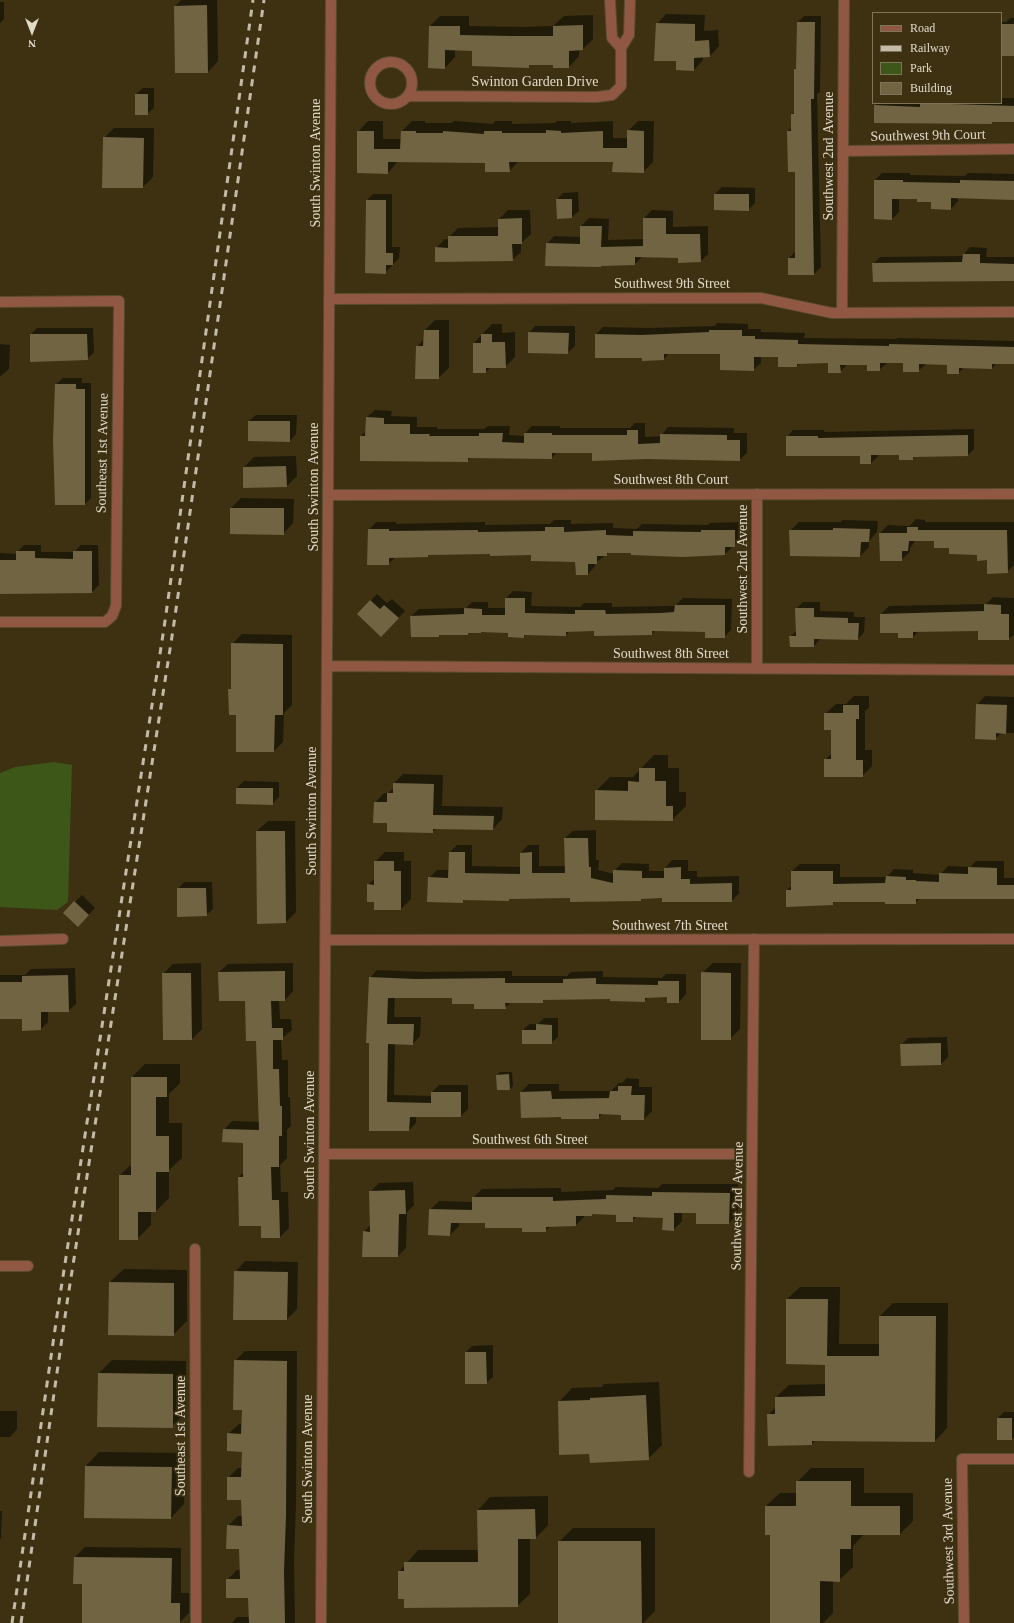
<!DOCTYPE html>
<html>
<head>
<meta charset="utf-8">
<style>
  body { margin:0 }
  #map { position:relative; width:1014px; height:1623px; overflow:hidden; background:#3d3112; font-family:"Times New Roman",serif }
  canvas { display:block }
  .legend { position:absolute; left:872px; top:12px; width:130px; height:92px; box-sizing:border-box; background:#3d3112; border:1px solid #7e745a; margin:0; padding:5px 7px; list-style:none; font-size:12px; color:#e0d9c7 }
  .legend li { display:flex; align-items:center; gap:8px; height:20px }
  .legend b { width:20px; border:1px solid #7e745a }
  .north { position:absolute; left:12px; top:12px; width:40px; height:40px; -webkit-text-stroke:3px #3d3112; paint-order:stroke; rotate:180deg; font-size:11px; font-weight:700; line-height:16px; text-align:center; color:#e0d9c7 }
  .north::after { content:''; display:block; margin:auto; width:14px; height:18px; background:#e0d9c7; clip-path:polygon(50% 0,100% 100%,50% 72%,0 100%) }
</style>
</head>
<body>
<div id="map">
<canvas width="1014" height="1623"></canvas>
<ul class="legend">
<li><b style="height:5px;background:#905743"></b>Road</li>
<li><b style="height:5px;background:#c3bba7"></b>Railway</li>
<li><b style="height:11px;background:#3c5718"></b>Park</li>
<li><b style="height:11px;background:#706443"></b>Building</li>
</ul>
<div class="north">N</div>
</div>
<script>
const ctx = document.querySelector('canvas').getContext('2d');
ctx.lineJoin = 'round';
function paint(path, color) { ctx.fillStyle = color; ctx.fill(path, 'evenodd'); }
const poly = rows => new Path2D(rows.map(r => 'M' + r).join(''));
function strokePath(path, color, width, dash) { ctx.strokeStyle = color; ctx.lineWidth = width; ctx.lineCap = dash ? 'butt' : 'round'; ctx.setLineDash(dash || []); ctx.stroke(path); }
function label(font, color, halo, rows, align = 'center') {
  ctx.font = font + ' "Times New Roman",serif'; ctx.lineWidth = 3.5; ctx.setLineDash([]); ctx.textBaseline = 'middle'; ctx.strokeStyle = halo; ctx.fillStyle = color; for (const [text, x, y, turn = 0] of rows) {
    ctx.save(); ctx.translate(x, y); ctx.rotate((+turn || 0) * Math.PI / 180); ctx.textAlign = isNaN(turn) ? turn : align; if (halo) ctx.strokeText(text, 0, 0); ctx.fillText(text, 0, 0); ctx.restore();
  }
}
paint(poly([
  [54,762,72,765,68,902,57,910,0,907,0,773,15,767]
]), '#3c5718');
paint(poly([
  [181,0,217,0,218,61,208,72,175,6],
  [0,2,4,2,4,19,0,23],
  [666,14,705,15,704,31,718,30,719,46,710,56,703,56,703,60,694,70,677,61,657,24],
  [593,15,593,39,583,49,579,50,579,56,569,67,554,64,531,64,528,67,473,50,455,50,455,57,445,68,430,26,440,16,469,16,469,26,522,27,553,26,564,16],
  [804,16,821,16,820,92,817,94,821,267,814,274,789,274,789,258,796,251,796,171,788,131,792,127,792,114,795,112,795,69,797,67,798,22],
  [1010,18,1014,18,1014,55,1001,48,1001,22,1006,22],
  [143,88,154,88,154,108,147,114,136,94],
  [1001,98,1014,98,1014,121,994,121,991,123,875,106,878,103,1001,103],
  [368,121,383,121,383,139,401,139,402,131,412,121,425,121,425,123,452,123,454,121,493,124,495,121,512,121,512,124,555,123,557,121,571,121,571,123,613,121,613,138,628,138,628,131,638,121,654,121,653,162,643,172,614,161,519,161,509,171,486,162,398,161,388,173,358,132],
  [114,128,154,128,153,177,143,187,104,138],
  [882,173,910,173,910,175,965,176,968,173,1014,174,1014,199,958,198,958,201,951,209,932,201,918,198,899,198,899,212,892,219,875,180],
  [722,187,755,188,755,203,748,210,715,194],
  [578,192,579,211,572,217,557,199,563,193],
  [373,194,392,194,392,247,400,247,399,258,385,273,367,200],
  [508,210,530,210,531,234,521,243,521,252,512,260,436,248,445,239,449,239,449,237,458,228,499,227,499,219],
  [652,210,673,211,673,227,708,226,708,254,701,261,679,257,643,256,635,264,547,244,554,236,581,237,581,226,589,218,609,219,608,240,644,239,644,218],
  [970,247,987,248,986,257,1014,257,1014,280,873,264,880,257,964,256,964,254],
  [435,320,449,320,449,368,438,378,417,347,424,339,425,330],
  [717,323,748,324,748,329,761,329,761,332,805,333,804,338,896,339,898,338,1014,341,1014,363,997,363,992,368,964,367,959,373,948,364,926,364,918,371,904,362,887,363,879,370,868,364,847,364,840,372,829,362,800,363,797,366,779,356,761,356,761,363,753,370,721,353,669,353,664,359,643,357,596,334,603,327,649,328,715,326],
  [492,324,502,324,502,333,515,332,515,357,505,367,491,367,486,372,474,372,474,343],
  [535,326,575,326,575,346,568,352,529,333],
  [37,328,93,328,94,352,87,359,31,334],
  [0,344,10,345,9,369,1,376,0,376],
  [63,378,82,378,82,383,91,383,91,498,85,504,56,384],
  [375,410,392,411,391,416,417,417,417,427,437,427,437,429,484,429,488,426,510,426,509,435,525,436,525,433,532,426,560,426,560,428,630,428,635,423,645,423,645,437,661,436,668,427,734,428,734,433,747,433,747,453,739,460,593,452,557,452,552,458,471,457,467,461,361,436,366,431,367,417],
  [256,415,297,415,296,434,290,441,249,421],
  [974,429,974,449,968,455,916,456,912,459,900,454,878,454,878,456,871,463,861,455,787,437,793,430,824,430,824,432],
  [296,456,297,476,287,486,244,467,254,457],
  [241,498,294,499,293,523,283,534,231,508],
  [916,519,925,520,925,522,1014,522,1014,565,1007,572,978,554,950,547,935,540,916,540,910,548,910,552,901,560,880,533,888,525,910,526],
  [554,520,571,520,571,524,613,523,613,528,637,529,642,524,708,525,710,523,742,522,742,538,725,554,610,552,595,563,595,566,588,574,576,561,532,554,430,554,428,556,396,557,388,564,369,530,376,522,396,522,396,524,485,522,485,525,550,524],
  [842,520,878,521,877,532,869,541,869,547,860,556,790,531,799,522,841,522],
  [24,545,41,545,41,552,74,552,81,545,98,545,99,585,92,592,0,593,0,553,17,554,17,552],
  [513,591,532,592,531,606,580,607,584,603,612,603,612,607,668,606,675,606,683,598,732,599,731,630,724,637,706,631,655,630,652,634,595,630,570,631,566,635,526,634,524,637,509,632,482,631,481,632,469,632,467,634,441,634,439,636,411,616,419,609,466,608,472,602,488,602,488,608,506,608,506,598],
  [377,594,387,603,392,599,405,611,381,636,358,614],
  [993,597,1014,598,1014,635,1008,639,979,630,919,631,913,637,899,632,881,614,889,606,986,604],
  [803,602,820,602,820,611,854,612,854,617,865,617,864,632,858,639,821,638,814,646,790,646,790,637,797,630,796,609],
  [242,634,292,635,292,705,284,713,283,742,274,751,237,714,229,690,232,687,232,644],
  [854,696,869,696,869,708,865,711,865,750,872,750,872,766,862,776,825,760,832,753,832,729,825,714,836,704,846,704],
  [985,696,1014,697,1014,733,1001,733,995,739,977,705],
  [654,755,668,755,668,768,679,768,679,792,686,792,686,806,672,820,596,791,610,777,633,777],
  [403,774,443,775,442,806,503,807,502,819,493,829,437,828,432,832,375,803,384,793,388,793,394,788,394,783],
  [244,781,279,782,279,797,272,804,237,803,237,788],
  [268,821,295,821,296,912,286,922,257,831],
  [596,830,596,860,599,860,598,870,614,874,614,871,622,863,649,864,649,871,665,871,665,868,672,860,688,860,688,871,697,871,697,877,739,876,739,893,732,901,663,897,643,898,641,900,571,897,510,898,508,900,465,899,462,902,429,878,437,870,449,870,450,852,457,845,472,845,472,866,521,867,521,853,528,845,539,845,539,866,566,866,565,838,573,831],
  [385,852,404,852,404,861,411,861,411,899,401,909,375,901,368,885,375,878,375,862],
  [976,861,1004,861,1004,878,1014,878,1014,909,1014,898,921,898,915,903,886,901,836,901,832,904,787,890,792,885,792,871,800,864,840,864,840,877,887,877,894,869,913,870,913,873,940,875,948,866,970,867],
  [184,882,212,882,213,909,206,915,178,889],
  [82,895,95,908,78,926,64,913],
  [201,963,202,1029,192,1039,163,974,173,964],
  [293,963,293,991,285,1000,279,1000,280,1019,291,1019,292,1030,281,1039,282,1060,288,1060,288,1097,290,1097,291,1126,287,1130,287,1158,280,1165,281,1192,288,1192,289,1228,280,1237,262,1225,239,1177,244,1172,244,1142,224,1130,232,1121,260,1122,257,1040,246,1000,219,972,228,964],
  [713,963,741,963,740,1029,730,1039,702,973],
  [75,968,76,1004,68,1011,48,1011,48,1022,41,1029,23,1018,0,1018,0,975,25,975,31,969],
  [377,970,424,972,512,971,512,976,567,976,571,972,603,971,603,977,662,978,666,974,686,974,686,994,679,1002,668,996,649,996,645,1001,612,998,545,999,542,1002,511,1002,505,1008,453,997,395,997,394,1017,421,1017,420,1036,413,1044,395,1043,394,1095,432,1096,432,1092,439,1085,468,1085,468,1109,461,1116,416,1116,416,1123,409,1130,370,1130,370,978],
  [544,1018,558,1018,558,1037,551,1043,523,1030,530,1024,538,1024],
  [947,1037,948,1057,941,1064,902,1065,901,1045,908,1038],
  [145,1064,180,1064,180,1083,169,1094,169,1123,182,1123,182,1158,169,1170,169,1198,156,1211,151,1211,151,1225,137,1239,120,1175,132,1164,132,1077],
  [500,1072,512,1072,513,1086,510,1089,497,1075],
  [627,1078,639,1079,639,1087,652,1087,652,1111,644,1119,622,1114,603,1113,598,1118,562,1116,521,1092,529,1084,559,1084,559,1091,611,1091,619,1083,622,1083],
  [413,1182,414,1205,407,1212,406,1248,398,1256,364,1232,371,1224,370,1192,379,1183],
  [662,1184,738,1184,738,1214,729,1223,697,1212,682,1212,682,1221,673,1230,664,1217,637,1216,632,1221,617,1214,593,1213,585,1216,576,1225,551,1226,545,1231,486,1222,459,1222,459,1226,450,1235,430,1210,439,1201,473,1202,473,1198,482,1189,561,1188,561,1192,613,1190,616,1187,658,1188],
  [245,1261,298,1262,297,1309,287,1319,235,1272],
  [124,1269,187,1270,187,1321,173,1335,110,1282],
  [800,1287,840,1287,839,1344,880,1344,880,1316,893,1303,948,1303,947,1428,935,1441,816,1440,812,1444,768,1415,776,1407,776,1397,789,1385,826,1384,826,1364,787,1299],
  [493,1345,493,1377,486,1383,466,1352,472,1346],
  [245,1351,297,1351,296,1505,294,1560,295,1623,232,1623,237,1617,249,1617,249,1597,227,1580,237,1570,241,1570,240,1548,228,1526,238,1516,242,1516,242,1499,228,1478,238,1468,242,1468,243,1451,228,1434,239,1424,242,1424,243,1409,235,1361],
  [112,1360,186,1361,186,1413,172,1426,99,1373],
  [659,1382,662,1445,648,1459,590,1453,559,1402,572,1388,602,1387,604,1384],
  [0,1411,17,1411,17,1429,10,1437,0,1437],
  [1004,1412,1014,1412,1014,1438,1011,1439,998,1418],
  [99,1452,185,1453,184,1504,171,1518,86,1466],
  [811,1468,864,1468,864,1493,913,1493,913,1521,900,1534,864,1534,853,1546,853,1567,839,1580,833,1580,833,1613,823,1623,771,1623,771,1534,766,1506,780,1493,797,1493,797,1482],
  [548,1496,548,1525,536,1538,530,1538,530,1594,517,1606,405,1598,399,1572,418,1550,478,1550,478,1510,490,1497],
  [0,1511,2,1511,1,1538,0,1540],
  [573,1528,655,1528,655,1611,643,1623,559,1623,559,1542],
  [85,1547,181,1548,181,1593,189,1593,189,1613,179,1623,83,1623,83,1583,75,1557]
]), '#0007');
paint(poly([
  [207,5,208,73,175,73,174,6],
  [797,22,815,22,814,99,811,99,814,275,788,275,788,258,795,258,795,172,788,172,787,131,791,131,791,114,794,114,794,69,796,69],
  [656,23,695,24,695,41,709,40,710,57,694,58,694,71,676,70,676,61,654,61],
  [1002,24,1014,24,1014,56,1002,56],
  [583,25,583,50,569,51,569,68,553,68,553,65,529,65,529,68,472,66,472,51,445,50,445,69,428,68,429,26,460,26,460,35,511,36,553,36,553,26],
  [135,94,148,94,148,115,135,115],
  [920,103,1014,106,1014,122,992,122,992,124,874,123,874,105,920,107],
  [546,130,561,131,561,133,603,131,603,148,627,148,627,130,644,131,644,173,612,172,613,162,509,162,510,172,485,172,485,163,388,162,388,174,357,173,357,131,374,131,374,149,400,149,401,131,416,131,416,133,443,133,443,131,484,134,484,131,502,131,502,133,546,133],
  [103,137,144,138,143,188,102,188],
  [874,180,903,180,903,182,960,183,960,180,1014,181,1014,200,951,198,951,210,931,209,931,202,917,202,917,199,892,199,892,220,874,219],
  [714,194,749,194,749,211,714,210],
  [556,199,572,199,572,218,557,219],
  [366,200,386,200,386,253,393,253,393,265,386,265,386,274,365,273],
  [522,218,522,244,512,244,513,261,435,262,435,247,448,248,448,236,498,236,498,219],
  [643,218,666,218,666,234,700,234,701,262,678,263,678,258,635,257,635,265,601,266,601,267,545,266,546,243,580,244,580,226,602,226,601,247,643,246],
  [963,254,980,254,980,263,1014,264,1014,281,873,282,872,263,962,262],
  [424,330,439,330,439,379,415,379,416,346,423,346],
  [709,330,742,330,742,336,755,336,755,339,798,340,798,344,889,346,889,344,1014,347,1014,364,992,364,992,369,959,368,959,374,947,374,947,365,919,364,919,372,903,372,903,363,880,363,880,371,867,371,867,365,840,365,841,373,828,373,828,363,797,364,797,367,778,367,778,357,754,357,754,371,720,370,720,354,664,354,664,360,642,361,642,358,595,358,595,334,642,335,709,332],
  [528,332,569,333,568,354,528,353],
  [30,334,87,334,88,360,30,362],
  [481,334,492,334,492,342,505,342,506,368,486,368,486,373,473,373,473,343,481,343],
  [55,384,76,384,76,389,85,389,85,505,55,505,53,440],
  [366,417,384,418,384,424,410,424,410,434,430,434,429,436,479,436,479,433,503,433,502,442,524,443,524,433,552,433,552,435,627,435,627,430,638,430,638,444,660,443,660,434,727,435,727,440,740,440,740,461,646,459,592,461,592,453,552,453,552,459,468,458,468,462,360,461,360,436,365,436],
  [248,421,290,421,290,442,248,441],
  [968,435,968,456,913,457,913,460,899,460,899,455,871,455,871,464,860,464,860,456,786,456,786,436,818,436,818,438],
  [286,466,287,487,243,488,243,467],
  [230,508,284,508,284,535,230,534],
  [545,527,564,527,564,532,606,530,606,535,633,536,633,531,701,532,701,530,735,530,735,547,725,547,725,555,683,557,631,555,631,553,607,553,607,556,597,556,597,564,588,564,588,575,576,575,575,562,531,561,531,555,490,556,490,554,428,555,428,557,389,558,389,565,367,565,368,529,389,529,389,531,478,530,478,532,545,531],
  [907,527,918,527,918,530,1007,530,1008,573,987,574,987,560,977,561,977,555,949,554,949,548,934,548,934,541,909,541,908,551,902,551,902,561,880,561,879,533,907,533],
  [833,528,870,529,869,542,861,542,860,557,790,556,789,530,833,530],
  [16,551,35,551,35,558,73,559,73,551,92,551,92,593,0,594,0,560,16,560],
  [505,598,525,598,525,613,575,614,575,610,605,610,606,614,660,613,674,612,675,605,725,605,725,638,705,638,705,632,652,631,652,635,594,636,594,631,566,632,566,636,524,635,524,638,508,637,508,633,481,632,481,633,468,633,468,635,439,635,439,637,411,637,410,616,464,614,464,608,482,609,482,615,505,615],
  [370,600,380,609,384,605,399,618,381,637,357,614],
  [984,604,1001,605,1001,614,1009,614,1009,640,978,640,978,631,913,632,913,638,898,638,898,633,880,633,880,614,984,611],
  [795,608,814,608,814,617,848,618,848,623,859,623,858,640,814,639,814,647,790,647,789,636,796,636],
  [231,643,283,644,283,715,275,715,274,752,236,752,236,715,229,715,228,689,231,689],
  [976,704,1007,705,1006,734,996,733,996,740,975,739],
  [843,705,859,705,859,719,856,719,856,760,863,760,863,777,824,777,824,759,831,759,831,730,824,730,824,713,843,713],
  [639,768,655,768,655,781,666,781,666,806,673,806,673,821,595,820,595,790,628,791,628,781,639,782],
  [393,783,434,784,433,815,494,816,493,830,433,829,433,833,387,832,387,823,373,823,374,802,387,802,387,793,393,793],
  [236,788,273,788,273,805,236,804],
  [256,831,285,831,286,923,257,924],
  [564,838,588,838,589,867,591,867,591,878,613,883,613,870,642,871,642,878,664,878,664,868,681,867,681,879,690,879,690,884,732,883,732,902,662,902,662,898,641,899,641,901,570,902,570,898,509,899,509,901,463,900,463,903,427,902,428,877,448,878,449,852,465,852,465,873,520,874,520,853,532,852,532,873,565,873],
  [374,861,394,861,394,871,401,871,401,910,374,910,374,902,367,902,367,884,374,885],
  [968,867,997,868,997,885,1014,885,1014,899,916,899,916,904,885,904,885,902,833,902,833,905,786,907,786,890,791,890,791,871,833,871,833,884,885,883,886,876,906,877,906,880,916,880,916,881,939,882,939,873,968,874],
  [177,888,206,888,207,916,177,917],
  [74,901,89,915,78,927,63,913],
  [285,971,285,1001,271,1001,272,1028,283,1028,283,1040,273,1040,273,1069,279,1069,280,1106,282,1106,282,1136,279,1136,279,1167,271,1167,272,1200,279,1200,280,1238,261,1238,261,1226,239,1226,238,1177,243,1177,243,1143,222,1142,223,1129,259,1130,256,1041,246,1041,245,1001,219,1001,218,972],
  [701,972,731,973,731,1040,701,1040],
  [162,973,191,973,192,1040,163,1040],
  [68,975,69,1012,41,1012,41,1030,22,1031,22,1019,0,1019,0,982,22,982,22,976],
  [369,977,416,979,505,978,505,983,563,983,563,979,596,978,596,984,658,985,658,981,679,981,679,1003,667,1003,667,997,645,998,645,1002,610,1001,610,999,543,1000,543,1003,505,1003,506,1009,474,1009,474,1004,452,1004,452,998,388,998,387,1024,414,1024,413,1045,388,1044,387,1102,431,1103,431,1092,461,1092,461,1117,410,1117,409,1131,369,1131,369,1043,366,1043],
  [536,1024,552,1025,552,1044,522,1044,522,1030,536,1030],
  [941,1043,941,1065,901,1066,900,1044],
  [509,1074,510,1090,497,1090,496,1075],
  [131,1077,167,1077,167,1097,156,1097,156,1136,169,1136,169,1172,156,1172,156,1212,138,1212,138,1240,119,1240,119,1175,131,1175],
  [618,1086,632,1086,631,1095,645,1095,644,1120,621,1120,621,1115,599,1114,599,1119,561,1119,561,1117,521,1118,520,1092,551,1091,552,1099,609,1098,610,1091,618,1091],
  [405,1190,406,1214,399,1214,398,1257,362,1257,363,1231,370,1232,369,1191],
  [652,1192,730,1193,729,1224,696,1224,696,1213,674,1213,674,1231,662,1230,663,1218,633,1217,633,1222,616,1222,616,1215,592,1214,592,1216,576,1216,576,1226,546,1227,546,1232,522,1232,522,1228,485,1228,485,1223,451,1223,450,1236,428,1235,429,1209,472,1210,472,1197,553,1197,553,1201,606,1199,606,1195,652,1196],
  [234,1271,288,1272,287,1320,233,1320],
  [109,1282,174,1283,174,1336,108,1335],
  [786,1299,828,1299,827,1356,879,1356,879,1316,936,1316,935,1442,812,1441,812,1445,768,1446,767,1414,775,1414,775,1397,825,1396,825,1365,786,1364],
  [465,1352,486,1352,487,1384,465,1384],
  [234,1360,287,1361,286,1516,284,1571,285,1623,249,1623,248,1598,226,1598,226,1579,240,1579,239,1549,226,1549,227,1525,242,1526,241,1500,227,1500,227,1477,241,1477,242,1452,227,1451,227,1433,241,1434,242,1410,233,1410],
  [98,1373,173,1374,173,1428,97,1427],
  [646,1395,649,1460,590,1463,589,1454,559,1455,558,1401,590,1400,590,1398],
  [997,1418,1012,1418,1012,1440,997,1440],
  [85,1466,172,1467,171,1519,84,1518],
  [796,1481,851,1481,851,1506,900,1506,900,1535,851,1535,851,1549,840,1549,840,1582,820,1581,820,1623,770,1623,770,1535,765,1535,765,1506,796,1506],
  [535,1509,536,1539,518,1539,518,1607,404,1608,404,1599,398,1599,398,1571,404,1571,404,1562,478,1562,477,1510],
  [558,1541,641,1541,642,1623,558,1623],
  [74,1557,172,1558,171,1603,180,1603,180,1623,82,1623,82,1584,73,1584]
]), '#706443');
const minor = poly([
  [610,0,612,38,621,48],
  '370 83a21 21 0 1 1 42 0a21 21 0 1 1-42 0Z',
  [408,96,597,97,612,95,621,86,621,48,629,35,630,0],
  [843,151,1014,149],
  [329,299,761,298,832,313,1014,312],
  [0,302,119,301,116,606,112,616,105,622,0,622],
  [842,313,844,0],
  [757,494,757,668],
  [328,495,1014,494],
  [327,666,1014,670],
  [325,940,1014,939],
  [0,941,63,939],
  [324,1154,735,1154],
  [195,1249,196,1623],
  [0,1266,28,1266],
  [749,1472,754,939],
  [321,1623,331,0],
  [964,1623,962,1459,1014,1459]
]);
strokePath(minor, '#574c2f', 12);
strokePath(minor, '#905743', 10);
strokePath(poly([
  [12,1623,59,1302,164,628,253,0],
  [21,1623,67,1303,173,630,264,0]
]), '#c3bba7', 3, [7, 7]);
label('14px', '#e0d9c7', '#3d3112', [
  ["Swinton Garden Drive",535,82],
  ["Southwest 9th Court",928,136,-1],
  ["Southwest 2nd Avenue",829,156,-90],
  ["South Swinton Avenue",316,163,-90],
  ["Southwest 9th Street",672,284],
  ["Southeast 1st Avenue",103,453,-89],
  ["Southwest 8th Court",671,480],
  ["South Swinton Avenue",314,487,-90],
  ["Southwest 2nd Avenue",743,569,-90],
  ["Southwest 8th Street",671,654],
  ["South Swinton Avenue",312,811,-90],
  ["Southwest 7th Street",670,926],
  ["South Swinton Avenue",310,1135,-90],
  ["Southwest 6th Street",530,1140],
  ["Southwest 2nd Avenue",738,1206,-89],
  ["Southeast 1st Avenue",181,1436,-90],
  ["South Swinton Avenue",308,1459,-90],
  ["Southwest 3rd Avenue",949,1541,-91]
]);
</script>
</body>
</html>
